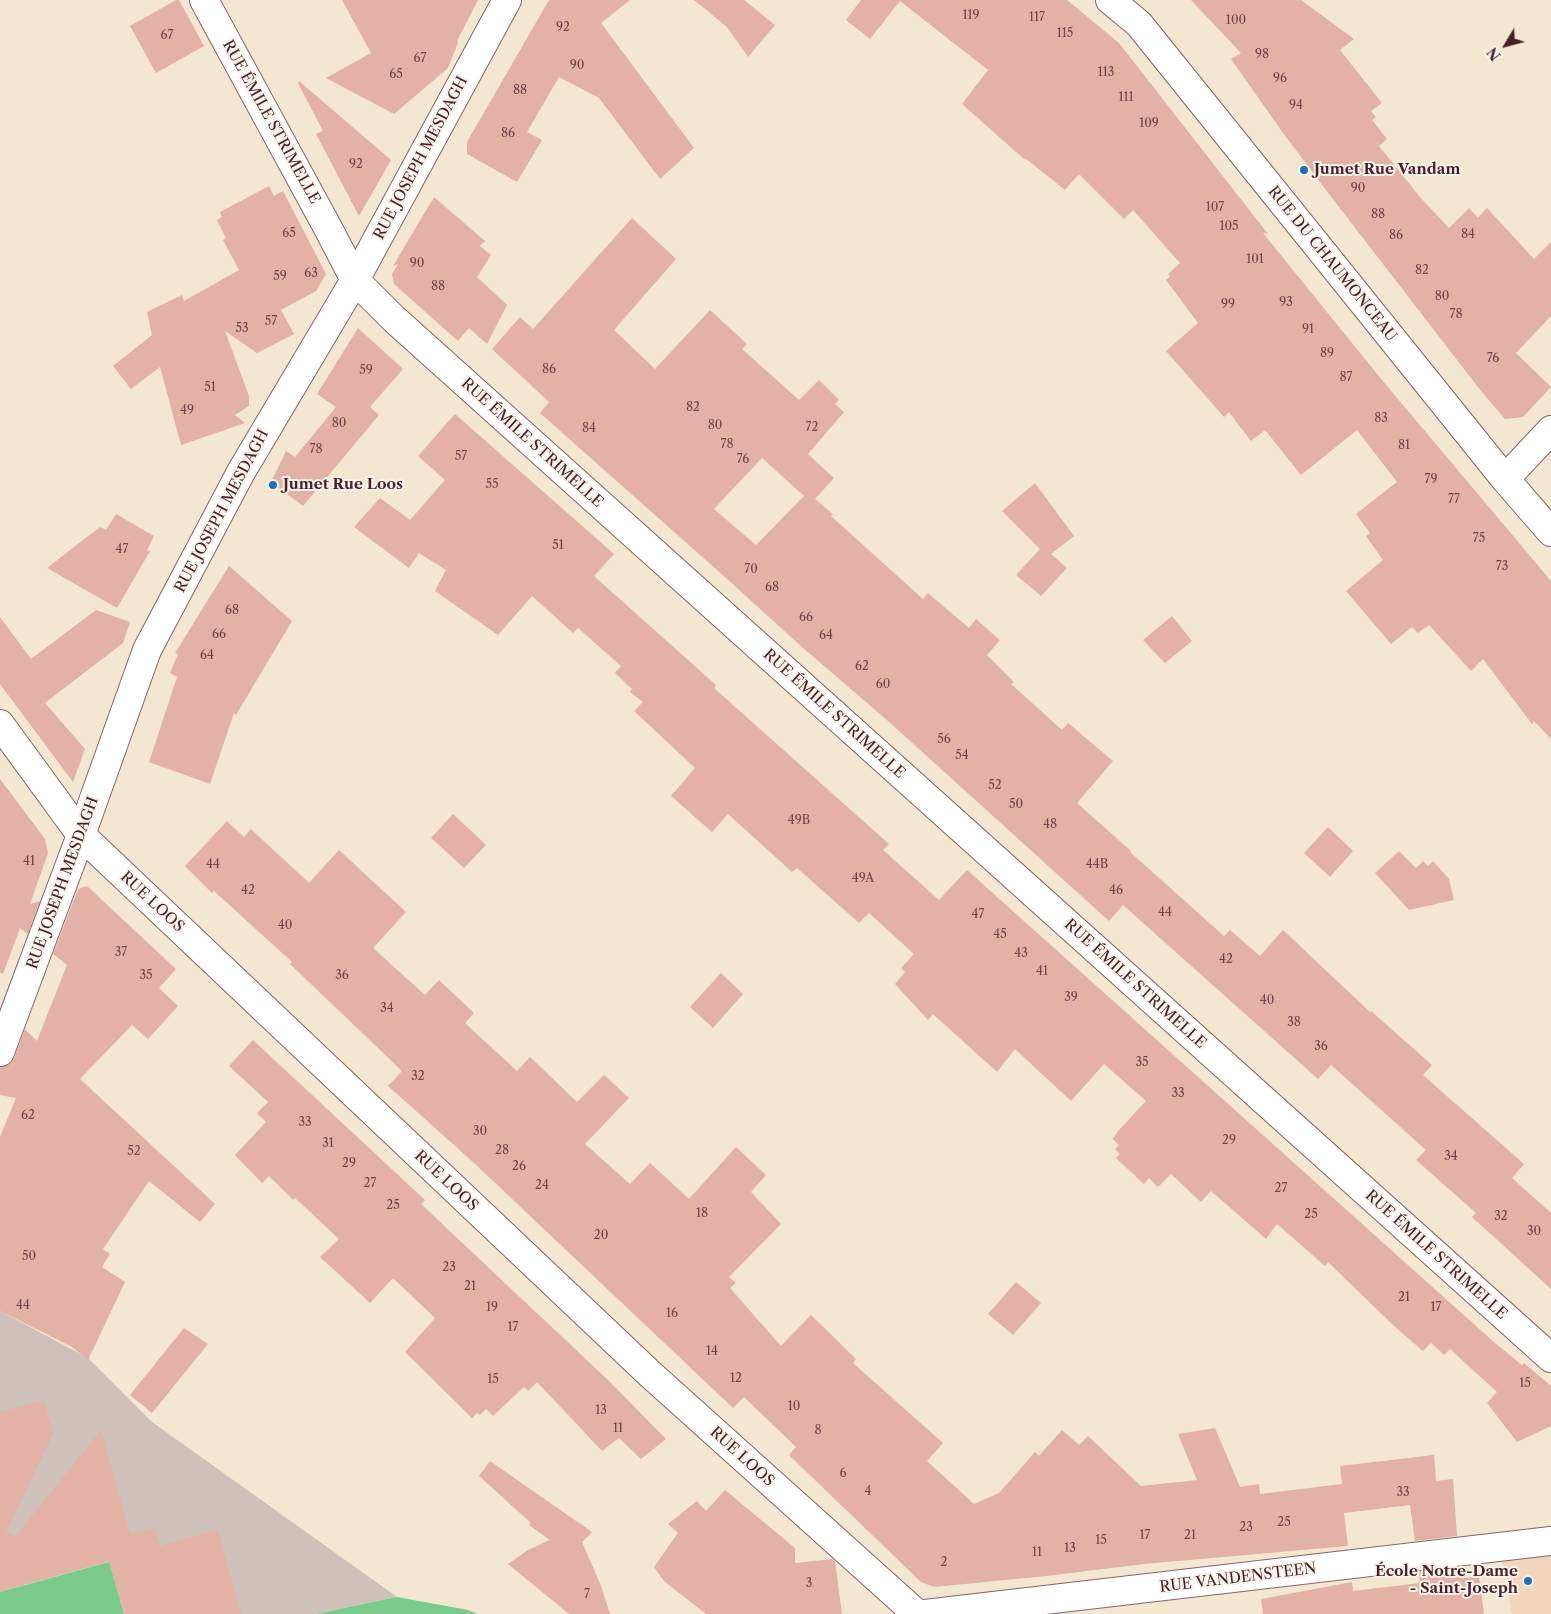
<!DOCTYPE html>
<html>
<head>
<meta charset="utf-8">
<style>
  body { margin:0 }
  #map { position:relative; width:1551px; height:1614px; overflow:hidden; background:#f3e7d1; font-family:"Libre Caslon Text",serif }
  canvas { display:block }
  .north { position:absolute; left:1481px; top:20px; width:50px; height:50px; -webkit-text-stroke:4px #f7f3e8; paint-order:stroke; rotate:233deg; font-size:14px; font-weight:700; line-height:20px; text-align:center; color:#4a1f2b }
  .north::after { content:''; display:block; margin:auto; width:18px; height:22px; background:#4a1f2b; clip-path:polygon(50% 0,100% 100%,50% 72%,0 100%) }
</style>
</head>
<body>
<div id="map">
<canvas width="1551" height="1614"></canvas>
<div class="north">N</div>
</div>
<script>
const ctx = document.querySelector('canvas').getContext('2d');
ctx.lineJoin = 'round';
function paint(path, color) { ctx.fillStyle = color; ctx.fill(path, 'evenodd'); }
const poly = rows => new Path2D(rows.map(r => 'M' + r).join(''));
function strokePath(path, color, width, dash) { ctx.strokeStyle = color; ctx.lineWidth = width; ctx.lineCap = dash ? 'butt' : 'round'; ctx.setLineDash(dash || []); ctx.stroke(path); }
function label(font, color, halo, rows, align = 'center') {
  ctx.font = font + ' "Libre Caslon Text",serif'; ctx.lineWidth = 4; ctx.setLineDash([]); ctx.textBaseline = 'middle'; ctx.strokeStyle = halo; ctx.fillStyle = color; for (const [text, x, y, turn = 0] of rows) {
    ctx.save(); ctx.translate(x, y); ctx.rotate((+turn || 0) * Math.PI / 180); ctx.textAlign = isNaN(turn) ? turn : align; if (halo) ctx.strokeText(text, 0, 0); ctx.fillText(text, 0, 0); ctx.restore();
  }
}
paint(poly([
  [1551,1541,1551,1614,1512,1614,1500,1548]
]), '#f1d5bc');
paint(poly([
  [0,1311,88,1358,152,1422,397,1597,316,1614,124,1614,108,1562,0,1592]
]), '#cec1b9');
paint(poly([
  [109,1562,124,1614,0,1614,0,1592],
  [397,1597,468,1610,477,1614,316,1614]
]), '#7aca8b');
paint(poly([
  [176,0,179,0,204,46,156,73,130,26],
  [342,0,478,0,457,41,458,43,448,68,394,114,326,78,371,53],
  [549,0,630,0,601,23,694,148,660,179,599,98,559,77,527,132,542,140,517,182,467,154,467,142],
  [694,0,744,0,775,25,748,57,727,27],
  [861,0,1067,0,1119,43,1268,234,1263,233,1382,380,1551,581,1551,739,1534,721,1532,724,1483,659,1471,671,1429,625,1418,633,1412,627,1391,644,1346,591,1383,560,1366,536,1370,533,1356,514,1397,482,1357,430,1301,475,1265,430,1251,441,1229,412,1224,417,1166,351,1198,323,1166,280,1170,277,1168,274,1180,263,1133,210,1124,219,1079,174,1065,190,1025,158,1024,159,962,104,988,70,900,1,870,39,846,20],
  [1191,0,1301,0,1354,39,1340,50,1382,103,1371,111,1376,117,1372,120,1387,139,1379,146,1420,197,1449,228,1469,208,1478,218,1487,208,1534,259,1551,242,1551,316,1516,353,1551,387,1523,417,1505,419,1481,391,1329,194,1283,133,1231,59,1241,53],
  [299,81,391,160,359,216,316,134,323,131,298,83],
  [269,186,274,196,283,191,326,274,316,291,281,310,294,334,257,353,225,331,249,396,249,406,235,415,245,423,181,445,160,367,131,389,113,366,152,335,147,312,182,295,184,301,239,270,223,240,226,238,217,220,222,217,220,212],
  [434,197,485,241,480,246,491,255,477,277,507,305,487,344,469,328,458,341,394,284,392,274,398,264,393,266],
  [632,218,676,259,614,330,655,369,710,310,747,344,742,349,799,400,819,380,839,400,835,404,844,412,808,454,834,478,815,499,833,514,831,516,923,599,928,593,969,628,976,619,1000,640,987,655,1014,682,1011,684,1062,730,1068,723,1113,761,1077,803,1131,851,1130,852,1224,936,1230,930,1260,956,1283,930,1370,1012,1371,1011,1432,1065,1423,1075,1524,1164,1512,1178,1551,1213,1551,1289,1472,1217,1476,1213,1416,1160,1426,1150,1331,1065,1318,1079,1123,905,1109,921,888,721,802,647,726,578,540,413,549,402,492,349,520,317,533,329],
  [762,458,804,496,756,545,714,509],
  [358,328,403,369,370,407,379,415,303,506,271,482,286,451,295,457,336,407,317,394],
  [455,414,614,554,594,576,716,685,714,688,889,844,883,850,939,900,967,870,1495,1343,1522,1365,1524,1363,1551,1386,1551,1426,1517,1442,1487,1403,1497,1392,1450,1349,1444,1355,1431,1343,1423,1351,1394,1326,1328,1262,1325,1266,1277,1224,1266,1239,1211,1191,1201,1202,1171,1174,1158,1187,1149,1178,1144,1184,1116,1158,1120,1154,1115,1149,1119,1145,1113,1139,1118,1131,1146,1101,1104,1064,1071,1101,1015,1049,997,1072,933,1014,928,1020,895,984,905,972,901,968,914,954,869,913,859,923,797,868,792,872,728,814,712,832,671,796,695,768,634,711,643,702,630,692,632,689,615,673,621,666,578,628,573,633,532,596,498,635,435,591,446,570,419,553,409,568,354,527,380,498,410,520,445,480,418,456],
  [1035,483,1074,536,1051,554,1067,568,1041,596,1016,575,1040,549,1002,511],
  [116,514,154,536,147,550,150,551,117,608,47,568,100,527,106,530],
  [229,566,292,621,236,715,234,713,210,784,149,762,177,677,170,673,178,654,175,653],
  [96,610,130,622,123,643,45,703,85,749,73,782,0,684,0,617,31,659],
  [1172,616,1192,641,1165,663,1143,640],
  [0,779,45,839,48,853,30,904,40,901,28,934,20,928,3,974,0,973],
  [453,814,486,845,464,868,431,838],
  [227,821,244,837,251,829,309,883,339,850,406,912,373,948,425,995,439,980,474,1013,465,1023,517,1071,530,1057,577,1102,604,1075,629,1098,585,1144,630,1184,650,1163,689,1199,736,1147,766,1175,751,1192,781,1224,729,1277,736,1283,730,1288,781,1346,811,1315,856,1359,853,1363,943,1443,927,1461,974,1504,999,1493,1035,1452,1039,1456,1062,1430,1079,1445,1088,1436,1141,1486,1197,1480,1178,1434,1215,1428,1240,1487,1259,1484,1260,1494,1342,1484,1340,1466,1434,1455,1436,1481,1453,1479,1457,1536,1415,1541,1410,1505,1344,1513,1348,1546,1144,1564,1046,1576,934,1587,921,1582,789,1455,796,1447,744,1397,733,1408,473,1162,388,1086,402,1071,290,964,292,962,214,891,212,893,185,866],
  [1328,827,1353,851,1330,877,1304,853],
  [1399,851,1416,868,1423,861,1428,866,1433,861,1449,879,1454,900,1409,910,1375,873],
  [87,886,176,969,159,988,178,1006,148,1039,132,1025,80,1079,215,1204,200,1222,149,1181,103,1249,110,1254,102,1267,125,1282,88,1360,72,1347,0,1311,0,1137,16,1098,0,1095,0,1067,10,1064,14,1058,25,1029,37,1041,67,965,53,954,78,889],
  [721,973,743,994,713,1028,690,1007],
  [253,1040,425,1200,421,1204,609,1381,666,1439,641,1459,619,1438,602,1451,537,1382,528,1391,524,1387,493,1416,486,1409,480,1415,477,1413,472,1418,405,1352,435,1318,393,1278,370,1303,320,1257,339,1239,295,1198,293,1200,269,1176,262,1183,235,1155,266,1122,257,1113,268,1102,229,1066],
  [1016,1282,1041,1303,1013,1335,988,1314],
  [184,1328,208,1344,152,1413,130,1395],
  [44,1400,53,1434,6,1532,15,1537,101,1430,130,1534,155,1528,160,1546,218,1530,241,1614,125,1614,109,1561,0,1591,0,1412],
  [490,1461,592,1532,582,1542,601,1586,610,1614,569,1614,508,1564,528,1550,550,1540,529,1525,531,1523,479,1476],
  [725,1490,795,1548,795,1563,832,1559,835,1561,842,1614,706,1614,664,1581,654,1567,678,1533,668,1524,697,1501,706,1511],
  [1460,1567,1460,1578,1479,1577,1484,1614,1263,1614,1261,1599,1352,1582,1353,1591,1420,1583,1419,1572]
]), '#e3b1a6');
const minor = poly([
  [204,0,329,230,355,280,394,319,1551,1358],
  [1110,0,1139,24,1505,479,1551,532],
  [1505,479,1551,430],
  [0,724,81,835,649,1373,917,1614],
  [0,1052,81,835,147,650,241,472,355,280,507,0],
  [925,1614,1551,1541]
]);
strokePath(minor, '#856565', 30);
strokePath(minor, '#fff', 28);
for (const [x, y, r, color] of [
  [1304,170,5,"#1f6fb2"],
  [273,485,5,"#1f6fb2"],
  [1528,1581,5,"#1f6fb2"]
]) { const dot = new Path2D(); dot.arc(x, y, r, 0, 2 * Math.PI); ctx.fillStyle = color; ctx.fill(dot); strokePath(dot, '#f7f3e8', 2); }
label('12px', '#70444a', null, [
  ["119",971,16],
  ["117",1037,18],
  ["100",1236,21],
  ["92",563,28],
  ["115",1065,34],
  ["67",167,36],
  ["98",1262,55],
  ["67",420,59],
  ["90",577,66],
  ["113",1106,73],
  ["65",396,75],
  ["96",1280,79],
  ["88",520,91],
  ["111",1126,98],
  ["94",1296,106],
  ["109",1149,124],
  ["86",508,134],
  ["92",356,165],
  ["90",1358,189],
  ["107",1215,208],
  ["88",1378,215],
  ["105",1229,227],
  ["65",289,234],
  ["84",1468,235],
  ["86",1396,236],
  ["101",1255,260],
  ["90",417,264],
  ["82",1422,271],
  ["63",311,274],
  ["59",280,277],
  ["88",438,287],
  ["80",1442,297],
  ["93",1286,303],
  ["99",1228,305],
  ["78",1456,315],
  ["57",271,322],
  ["53",242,329],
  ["91",1308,330],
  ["89",1327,354],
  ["76",1493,359],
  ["86",549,370],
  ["59",366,371],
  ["87",1346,378],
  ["51",210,388],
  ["82",693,408],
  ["49",187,411],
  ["83",1381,419],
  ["80",339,424],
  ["80",715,426],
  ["72",812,428],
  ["84",589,429],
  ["78",727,445],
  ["81",1404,446],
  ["78",316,450],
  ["57",461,457],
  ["76",743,460],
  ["79",1431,480],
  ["55",492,485],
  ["77",1454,500],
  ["75",1479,539],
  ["51",558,546],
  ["47",122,550],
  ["73",1502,567],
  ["70",751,570],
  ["68",772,588],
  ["68",232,611],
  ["66",806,618],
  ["66",219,635],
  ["64",826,636],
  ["64",207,656],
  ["62",862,667],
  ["60",883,685],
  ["56",944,740],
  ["54",962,756],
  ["52",995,786],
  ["50",1016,805],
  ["49B",799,821],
  ["48",1050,825],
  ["41",29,862],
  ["44",213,865],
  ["44B",1097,865],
  ["49A",863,879],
  ["42",248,891],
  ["46",1116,891],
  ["44",1165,913],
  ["47",978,915],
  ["40",285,926],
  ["45",1000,935],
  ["37",121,953],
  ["43",1021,954],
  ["42",1226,960],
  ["41",1042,972],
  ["35",146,976],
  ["36",342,976],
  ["39",1071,998],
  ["40",1267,1001],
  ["34",387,1009],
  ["38",1294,1023],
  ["36",1321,1047],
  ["35",1142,1063],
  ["32",418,1077],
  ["33",1178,1094],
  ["62",28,1116],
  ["33",305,1123],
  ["30",480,1132],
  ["29",1229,1141],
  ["31",328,1144],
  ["28",502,1151],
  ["52",134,1152],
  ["34",1451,1157],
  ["29",349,1164],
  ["26",519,1167],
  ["27",370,1184],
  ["24",542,1186],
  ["27",1281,1189],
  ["25",393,1206],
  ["18",702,1214],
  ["25",1311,1215],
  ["32",1501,1217],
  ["30",1534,1232],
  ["20",601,1236],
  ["50",29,1257],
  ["23",449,1268],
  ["21",470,1287],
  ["21",1404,1298],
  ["44",23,1306],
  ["19",492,1308],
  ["17",1436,1308],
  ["16",672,1314],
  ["17",513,1328],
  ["14",712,1352],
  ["12",736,1379],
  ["15",493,1380],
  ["15",1525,1384],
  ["10",794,1407],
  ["13",601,1411],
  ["11",618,1429],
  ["8",818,1431],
  ["6",843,1474],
  ["4",868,1492],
  ["33",1403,1493],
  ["25",1284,1523],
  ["23",1246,1528],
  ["17",1145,1536],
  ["21",1190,1536],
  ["15",1101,1541],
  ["13",1070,1549],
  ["11",1037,1553],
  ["2",944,1563],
  ["3",809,1584],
  ["7",587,1595]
]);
label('15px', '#4a1f2b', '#f7f3e8', [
  ["RUE ÉMILE STRIMELLE",271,122,61],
  ["RUE JOSEPH MESDAGH",421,158,-62],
  ["RUE DU CHAUMONCEAU",1332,264,51],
  ["RUE ÉMILE STRIMELLE",532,443,42],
  ["RUE JOSEPH MESDAGH",222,511,-62],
  ["RUE ÉMILE STRIMELLE",834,714,42],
  ["RUE JOSEPH MESDAGH",63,883,-70],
  ["RUE LOOS",152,902,43],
  ["RUE ÉMILE STRIMELLE",1135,984,42],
  ["RUE LOOS",446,1181,43],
  ["RUE ÉMILE STRIMELLE",1436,1255,42],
  ["RUE LOOS",742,1457,42],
  ["RUE VANDENSTEEN",1238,1578,-7]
]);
label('bold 15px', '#4a1f2b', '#f7f3e8', [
  ["Jumet Rue Vandam",1314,170],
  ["Jumet Rue Loos",283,485],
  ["École Notre-Dame",1518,1572,"right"],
  ["- Saint-Joseph",1518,1589,"right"]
], 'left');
</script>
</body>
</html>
